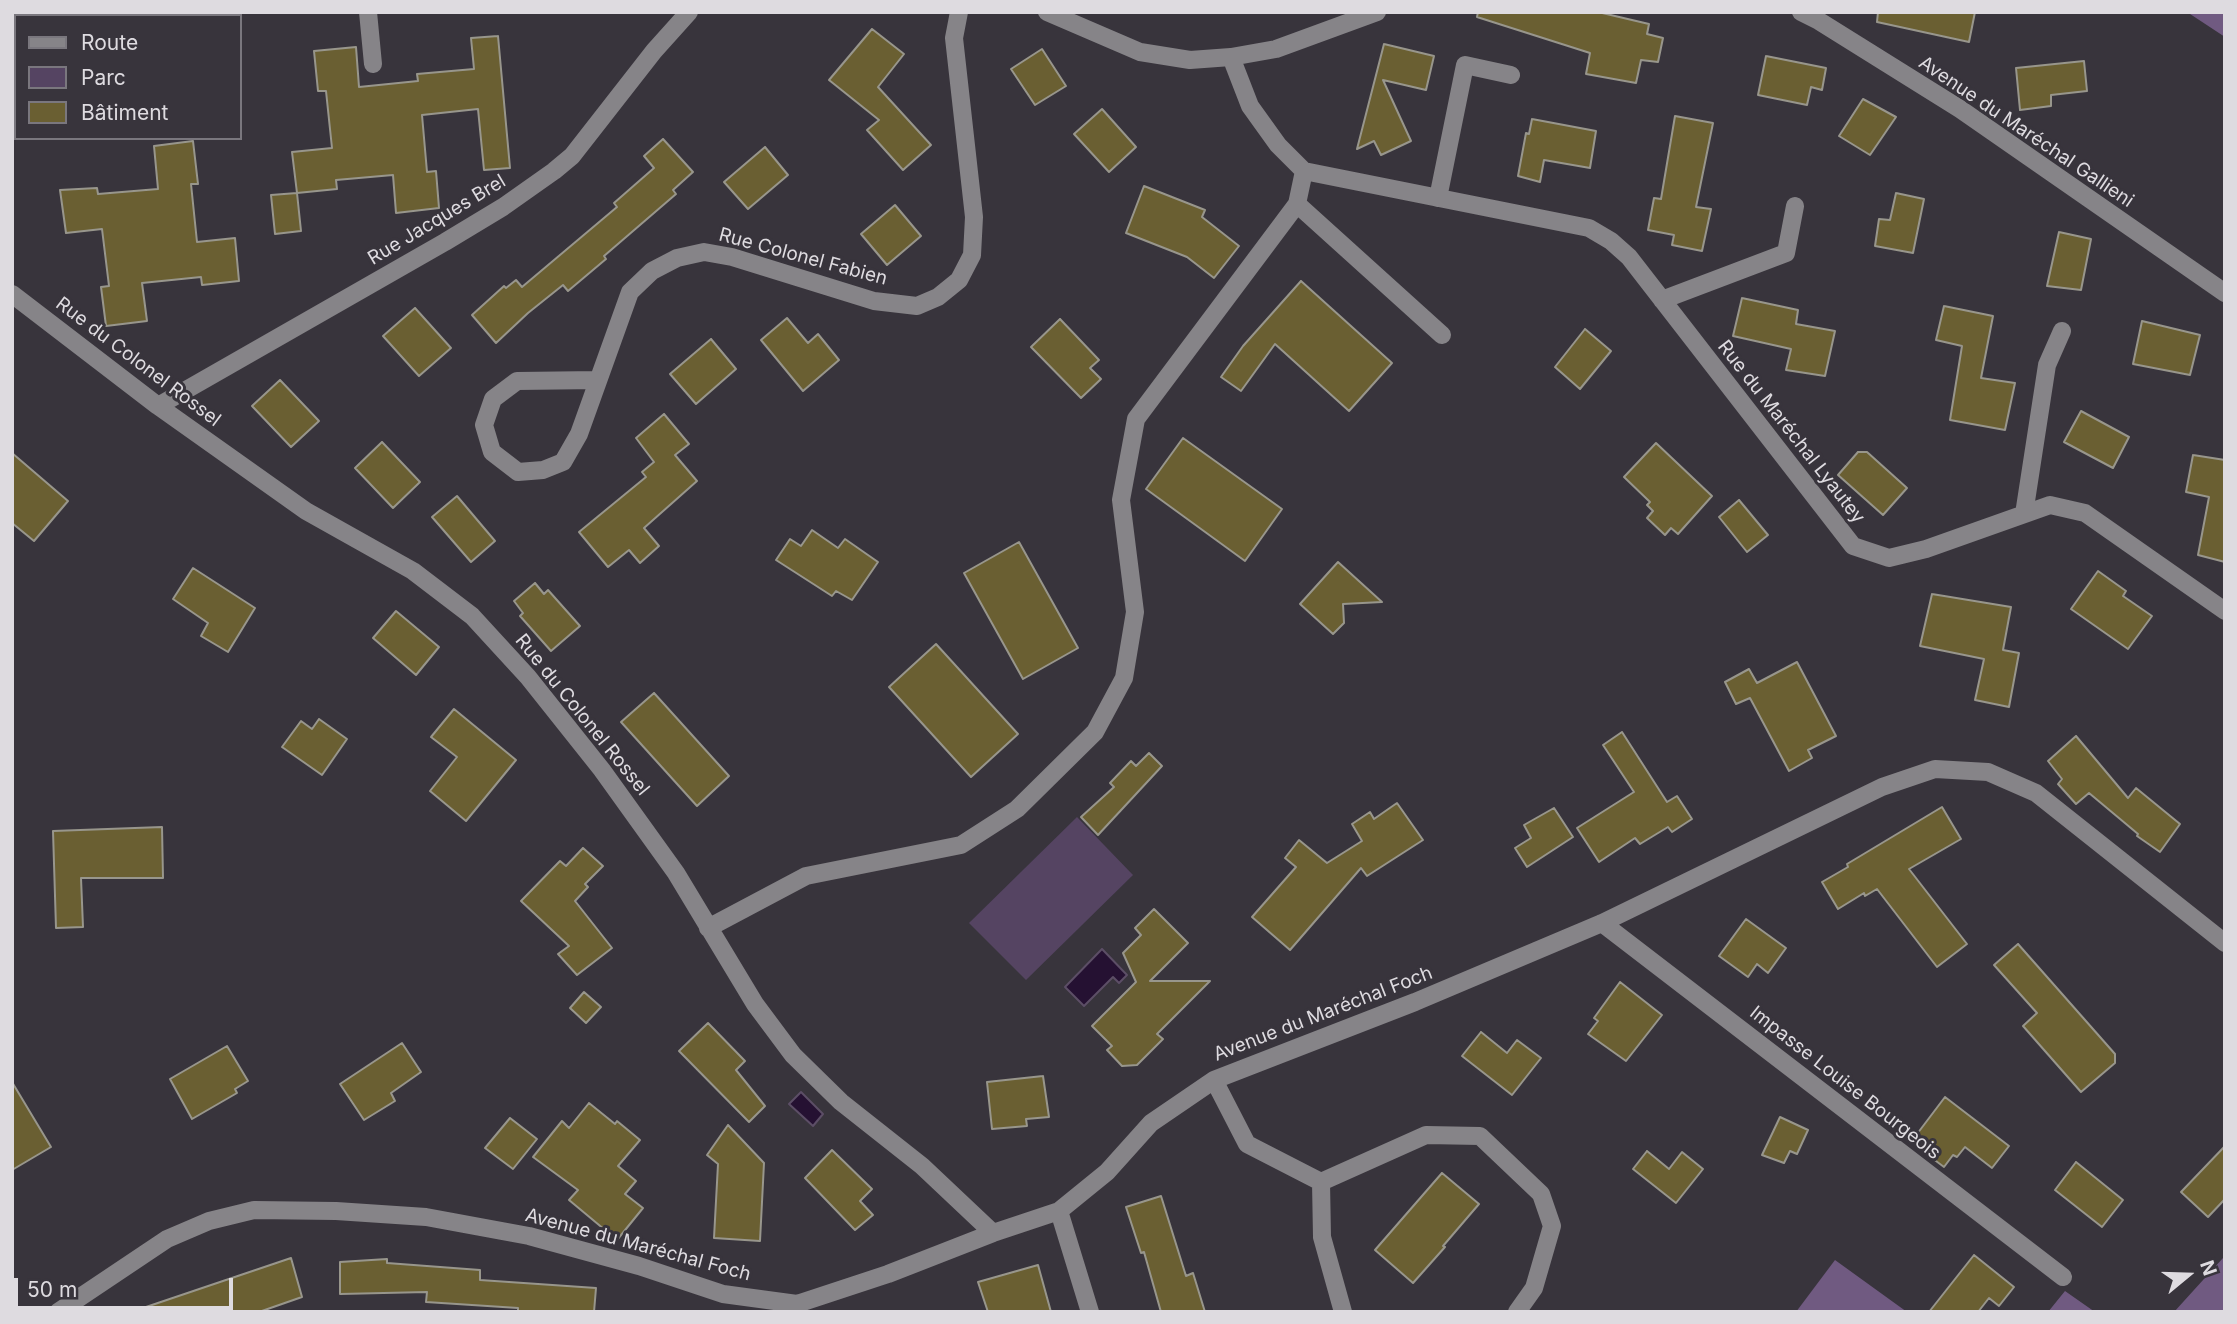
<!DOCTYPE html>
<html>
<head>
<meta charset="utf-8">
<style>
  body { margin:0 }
  #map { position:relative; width:2237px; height:1324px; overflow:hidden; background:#38343c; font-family:Inter,sans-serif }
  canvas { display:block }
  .frame { position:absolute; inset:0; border:14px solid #dedbe0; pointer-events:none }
  .legend { position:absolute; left:14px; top:14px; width:228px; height:126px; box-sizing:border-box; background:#38343c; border:2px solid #7a777e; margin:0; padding:9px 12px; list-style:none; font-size:21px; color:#dedbe0 }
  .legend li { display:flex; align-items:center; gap:14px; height:35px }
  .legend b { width:35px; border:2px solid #7a777e }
  .north { position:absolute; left:2153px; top:1240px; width:70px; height:70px; -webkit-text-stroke:5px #38343c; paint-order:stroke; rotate:71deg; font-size:19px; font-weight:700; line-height:28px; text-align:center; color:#dedbe0 }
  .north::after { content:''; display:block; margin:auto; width:24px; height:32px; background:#dedbe0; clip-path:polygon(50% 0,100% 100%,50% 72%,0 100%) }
  .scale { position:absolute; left:14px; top:1278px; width:219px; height:32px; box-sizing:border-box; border:4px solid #dedbe0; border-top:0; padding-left:9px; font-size:21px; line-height:24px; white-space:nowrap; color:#dedbe0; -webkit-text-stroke:5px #38343c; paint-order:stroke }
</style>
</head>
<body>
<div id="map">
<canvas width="2237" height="1324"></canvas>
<div class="frame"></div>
<ul class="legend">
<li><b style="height:9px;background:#868488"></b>Route</li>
<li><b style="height:19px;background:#554462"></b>Parc</li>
<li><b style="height:19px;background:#6a5f32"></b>Bâtiment</li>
</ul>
<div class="north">N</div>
<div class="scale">50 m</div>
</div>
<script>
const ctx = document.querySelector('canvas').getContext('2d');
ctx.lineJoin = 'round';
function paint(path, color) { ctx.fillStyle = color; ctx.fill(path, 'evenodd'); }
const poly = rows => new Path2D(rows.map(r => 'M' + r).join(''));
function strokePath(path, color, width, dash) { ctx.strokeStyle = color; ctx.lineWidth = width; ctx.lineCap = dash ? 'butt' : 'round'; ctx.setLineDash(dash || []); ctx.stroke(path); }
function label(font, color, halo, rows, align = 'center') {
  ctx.font = font + ' Inter,sans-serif'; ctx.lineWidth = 6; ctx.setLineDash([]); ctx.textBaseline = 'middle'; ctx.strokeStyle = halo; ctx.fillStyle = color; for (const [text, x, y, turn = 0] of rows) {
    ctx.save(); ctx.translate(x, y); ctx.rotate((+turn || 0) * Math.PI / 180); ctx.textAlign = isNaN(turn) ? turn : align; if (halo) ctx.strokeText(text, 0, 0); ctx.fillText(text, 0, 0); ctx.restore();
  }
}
paint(poly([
  [1077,817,1133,875,1026,980,969,923]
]), '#554462');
paint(poly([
  [12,12,54,12,49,16,16,16,16,40,12,42],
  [2187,12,2225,12,2225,37],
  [2223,1258,2225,1259,2225,1312,2174,1312],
  [1835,1260,1907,1312,1796,1312],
  [2065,1291,2095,1312,2048,1312]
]), '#705a81');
const water = poly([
  [1102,949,1127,975,1119,983,1113,977,1084,1006,1065,987,1102,949],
  [801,1092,823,1114,813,1126,789,1104,801,1092]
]);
paint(water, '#251132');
strokePath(water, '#5c4e66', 2);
const building = poly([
  [1478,12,1598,12,1649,24,1647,34,1663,38,1658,62,1641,60,1636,83,1586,74,1590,53,1477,17,1478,12],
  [1878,12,1975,12,1969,42,1877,22,1878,12],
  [872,29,904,54,878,87,931,145,903,170,867,130,879,120,829,80,872,29],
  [498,36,510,168,484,170,478,109,422,115,427,172,436,171,439,208,396,213,393,175,336,180,337,189,297,193,292,152,332,148,326,91,318,91,314,51,356,47,359,87,418,81,417,74,474,69,471,38,498,36],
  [1384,44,1434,56,1426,90,1383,80,1411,141,1381,155,1374,141,1357,149,1384,44],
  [1042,49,1066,86,1035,105,1011,69,1042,49],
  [1766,56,1826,68,1822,90,1811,87,1807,105,1758,95,1766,56],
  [2084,61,2087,91,2051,95,2051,106,2020,110,2016,68,2084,61],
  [1863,99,1896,117,1870,155,1839,136,1863,99],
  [1102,109,1136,147,1109,172,1074,134,1102,109],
  [1675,116,1713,123,1696,207,1711,209,1702,251,1672,245,1674,235,1648,230,1654,198,1661,199,1675,116],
  [1532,119,1596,131,1590,168,1544,160,1540,182,1518,176,1526,133,1529,134,1532,119],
  [663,139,693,172,673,190,676,194,604,256,606,259,568,291,563,285,528,313,496,343,472,315,504,286,506,288,516,280,522,287,617,207,614,203,654,168,644,156,663,139],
  [193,141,198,184,191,184,197,242,235,238,239,281,202,285,201,277,142,283,147,321,106,326,101,287,109,286,102,229,66,233,60,190,97,188,98,194,158,189,154,146,193,141],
  [765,147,788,175,748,209,724,182,765,147],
  [1144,186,1205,210,1202,217,1239,246,1214,278,1187,257,1126,233,1144,186],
  [297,193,301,231,275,234,271,195,297,193],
  [1896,193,1924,199,1913,253,1875,246,1879,219,1890,220,1896,193],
  [895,205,921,236,887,265,861,234,895,205],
  [2059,232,2091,239,2081,290,2047,286,2059,232],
  [1301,281,1392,363,1349,411,1275,344,1241,391,1221,377,1243,346,1301,281],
  [1742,298,1798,310,1796,324,1835,331,1825,376,1786,370,1791,349,1733,336,1742,298],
  [1944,306,1993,316,1981,378,2015,383,2005,430,1950,420,1962,346,1936,340,1944,306],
  [415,308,451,348,419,376,383,336,415,308],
  [787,318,808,343,818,334,839,360,803,391,761,340,787,318],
  [1060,319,1099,360,1090,368,1101,379,1081,398,1031,347,1060,319],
  [2142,321,2200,335,2190,375,2133,364,2142,321],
  [1585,329,1611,351,1580,389,1555,367,1585,329],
  [711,339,736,369,696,404,670,374,711,339],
  [280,380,319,421,291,447,252,406,280,380],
  [2081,411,2129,437,2113,468,2064,442,2081,411],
  [664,414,689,444,675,455,697,481,644,528,659,546,640,563,629,550,608,567,579,532,646,477,642,472,654,462,636,438,664,414],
  [1183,438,1282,509,1245,561,1146,489,1183,438],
  [382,442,420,482,393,508,355,468,382,442],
  [1656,443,1712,496,1678,534,1671,528,1665,535,1647,518,1653,511,1647,505,1650,502,1624,477,1656,443],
  [1858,452,1867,452,1907,488,1883,515,1838,475,1858,452],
  [12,453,68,501,34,541,12,523,12,453],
  [2193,455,2225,460,2225,562,2198,555,2209,497,2186,492,2193,455],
  [457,496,495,541,471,562,432,517,457,496],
  [1739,500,1768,535,1747,552,1719,517,1739,500],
  [812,530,838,548,845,539,878,562,852,600,836,591,832,596,776,560,790,539,801,546,812,530],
  [1019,542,1078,648,1023,679,964,573,1019,542],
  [1338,562,1382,602,1343,604,1344,623,1333,634,1300,604,1338,562],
  [193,568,255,608,228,652,201,636,208,623,173,599,193,568],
  [2098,571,2126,591,2123,596,2152,616,2128,649,2071,609,2098,571],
  [535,583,544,594,548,590,580,626,551,651,520,616,523,613,514,601,535,583],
  [1932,594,2011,607,2003,650,2019,653,2009,707,1975,700,1984,659,1920,646,1932,594],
  [396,611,439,647,416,675,373,638,396,611],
  [936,644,1018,734,971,777,889,687,936,644],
  [1797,662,1836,736,1808,750,1812,758,1789,771,1750,698,1736,704,1725,682,1749,669,1757,683,1797,662],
  [654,693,729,776,697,806,621,722,654,693],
  [454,709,516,760,466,821,430,791,457,757,431,737,454,709],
  [319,719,347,739,322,775,282,747,301,721,312,729,319,719],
  [1622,732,1667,802,1677,796,1692,819,1672,832,1668,827,1640,844,1635,838,1599,862,1577,828,1634,792,1603,745,1622,732],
  [2076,736,2128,798,2136,788,2180,824,2160,852,2137,836,2138,834,2089,793,2076,804,2058,784,2062,779,2048,761,2076,736],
  [1149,753,1162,766,1098,835,1081,817,1114,787,1110,783,1131,761,1136,766,1149,753],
  [1397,803,1423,840,1367,876,1361,868,1290,950,1252,917,1296,867,1285,858,1299,840,1327,863,1362,841,1352,824,1370,812,1374,819,1397,803],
  [1942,807,1961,839,1909,869,1967,944,1937,967,1877,889,1865,896,1864,893,1838,909,1822,882,1848,867,1847,864,1942,807],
  [1554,808,1573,837,1527,867,1515,848,1531,838,1524,825,1554,808],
  [162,827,163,878,81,878,83,927,56,928,53,831,162,827],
  [583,848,603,866,585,884,588,887,575,901,612,948,577,975,558,954,569,946,521,901,560,861,566,866,583,848],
  [1154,909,1188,943,1150,981,1210,981,1157,1034,1163,1039,1137,1065,1122,1066,1107,1050,1112,1046,1092,1026,1136,982,1123,953,1141,935,1135,928,1154,909],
  [1746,919,1786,948,1768,973,1757,964,1748,977,1719,956,1746,919],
  [2018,944,2115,1054,2115,1063,2081,1092,2023,1026,2037,1013,1994,965,2018,944],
  [1620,982,1662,1015,1626,1061,1588,1034,1598,1021,1594,1018,1620,982],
  [584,992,601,1007,586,1023,570,1008,584,992],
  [708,1023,745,1061,736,1070,765,1106,749,1122,679,1051,708,1023],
  [1481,1032,1507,1053,1517,1040,1541,1058,1512,1095,1462,1056,1481,1032],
  [402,1043,421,1072,391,1093,395,1101,364,1120,340,1084,402,1043],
  [227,1046,248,1081,235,1089,237,1093,192,1119,170,1079,227,1046],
  [1043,1076,1049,1117,1026,1119,1027,1126,992,1129,987,1082,1043,1076],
  [12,1082,51,1147,12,1170,12,1082],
  [1945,1097,2009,1146,1992,1168,1965,1147,1957,1157,1953,1155,1944,1167,1920,1149,1923,1145,1914,1138,1945,1097],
  [589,1103,615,1124,617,1121,640,1140,618,1166,636,1181,625,1194,643,1208,617,1240,569,1200,578,1190,533,1157,562,1121,569,1128,589,1103],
  [1780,1117,1808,1130,1797,1154,1790,1151,1784,1163,1762,1155,1780,1117],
  [510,1118,537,1139,513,1169,485,1148,510,1118],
  [728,1125,764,1163,760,1241,714,1238,718,1164,707,1155,728,1125],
  [2225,1146,2225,1199,2208,1217,2181,1192,2225,1146],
  [832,1150,872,1189,860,1201,873,1215,855,1230,805,1178,832,1150],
  [1647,1151,1669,1169,1682,1152,1703,1169,1676,1203,1633,1169,1647,1151],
  [2076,1162,2123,1200,2102,1227,2055,1190,2076,1162],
  [1442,1173,1479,1204,1443,1246,1445,1247,1413,1283,1375,1250,1442,1173],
  [1161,1196,1186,1276,1193,1273,1205,1312,1161,1312,1144,1252,1141,1253,1126,1207,1161,1196],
  [1974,1255,2014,1287,1999,1306,1989,1298,1978,1312,1929,1312,1974,1255],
  [291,1258,302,1297,259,1312,147,1312,146,1307,291,1258],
  [387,1259,387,1263,480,1270,480,1280,596,1288,594,1312,518,1312,518,1308,426,1302,427,1292,340,1294,340,1262,387,1259],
  [1038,1265,1051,1312,988,1312,978,1282,1038,1265]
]);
paint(building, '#6a5f32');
strokePath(building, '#98968c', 2);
strokePath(poly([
  [368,12,373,64],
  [1047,12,1140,52,1190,60,1231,57,1276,49,1377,12],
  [1801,12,1819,21,1960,109,2225,293],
  [1231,57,1250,106,1278,145,1304,171,1589,228,1611,241,1629,257,1853,546,1889,558,1926,549,2050,505,2085,513,2225,611],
  [1438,198,1465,65,1511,75],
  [1297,204,1442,335],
  [12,294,158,406,306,511,413,571,472,616,528,677,602,770,676,873,755,1004,793,1055,841,1102,922,1166,993,1233],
  [1662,300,1786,253,1795,206],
  [598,380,517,381,493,399,484,425,492,452,518,472,543,470,563,462,579,434,630,292,652,271,677,258,704,252,732,257,874,301,917,306,938,297,959,280,972,255,974,217,954,38,959,12],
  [158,406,445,242,503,207,554,171,572,156,654,51,689,12],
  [2024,514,2047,365,2062,331],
  [1602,923,2063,1277],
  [708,928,806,876,961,845,1017,809,1095,732,1124,678,1135,612,1121,500,1136,419,1297,204,1304,171],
  [1214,1080,1247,1144,1321,1182],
  [1321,1182,1426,1135,1480,1136,1541,1194,1552,1226,1534,1288,1517,1312],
  [1321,1182,1322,1237,1343,1312],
  [1059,1211,1090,1312],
  [58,1312,167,1239,209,1221,254,1210,336,1211,426,1217,529,1236,639,1266,723,1294,797,1304,888,1274,993,1233,1059,1211,1107,1172,1151,1123,1214,1080,1415,1002,1602,923,1882,787,1935,769,1988,772,2036,793,2225,943]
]), '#868488', 18);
label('19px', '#dedbe0', '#38343c', [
  ["Avenue du Maréchal Gallieni",2026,132,34],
  ["Rue Jacques Brel",437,220,-31],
  ["Rue Colonel Fabien",803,257,15],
  ["Rue du Colonel Rossel",138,362,37],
  ["Rue du Maréchal Lyautey",1791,432,52],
  ["Rue du Colonel Rossel",582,715,51],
  ["Avenue du Maréchal Foch",1323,1014,-21],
  ["Impasse Louise Bourgeois",1845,1083,38],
  ["Avenue du Maréchal Foch",638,1245,15]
]);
</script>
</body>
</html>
